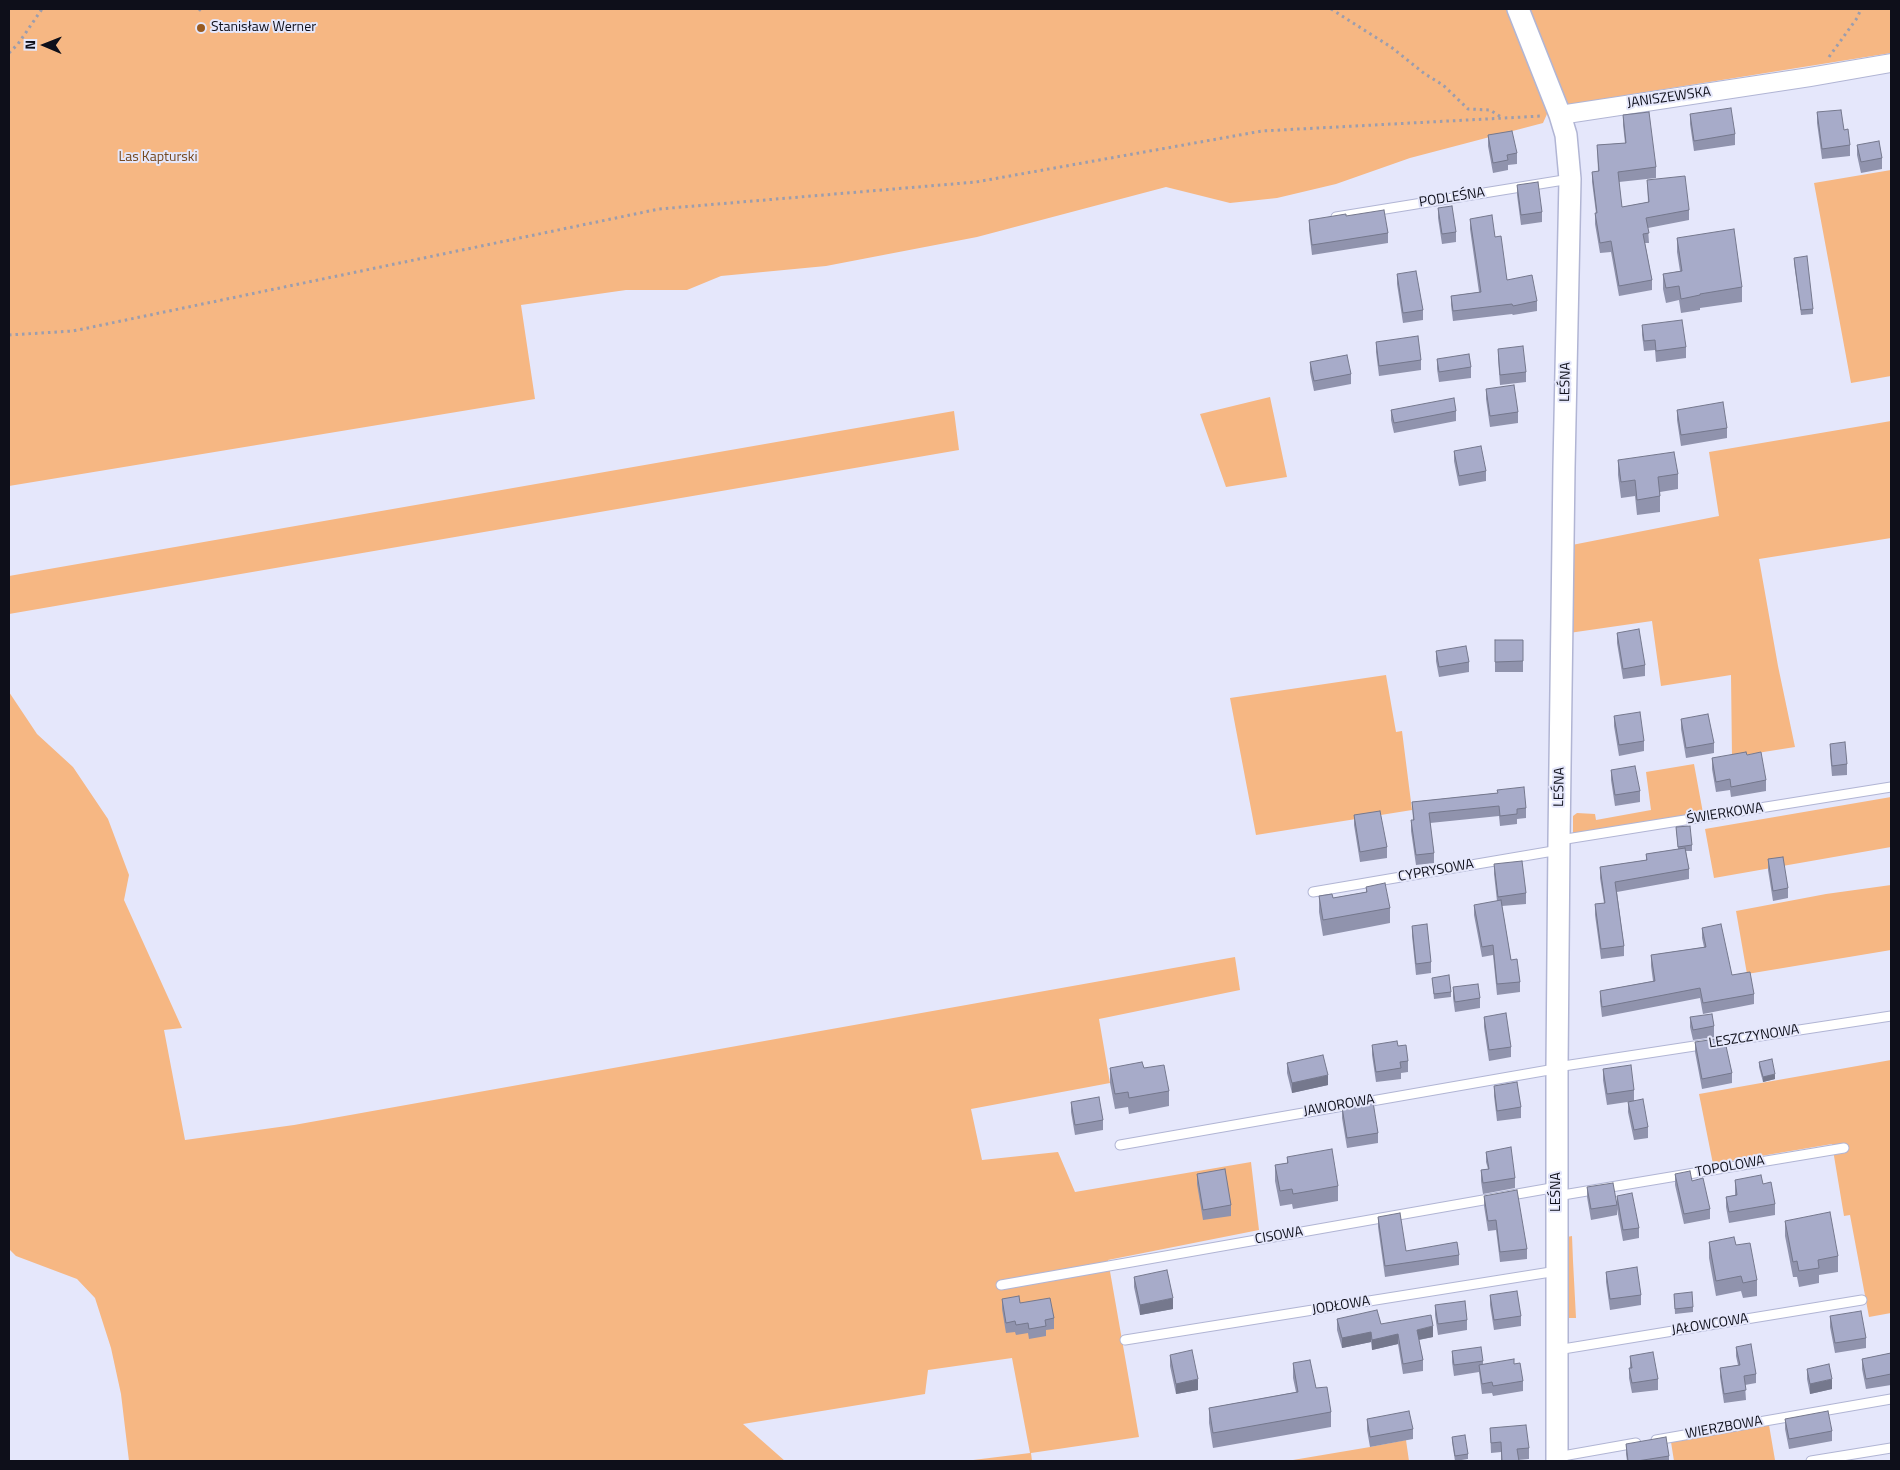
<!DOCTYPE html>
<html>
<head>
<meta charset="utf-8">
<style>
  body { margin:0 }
  #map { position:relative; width:1900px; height:1470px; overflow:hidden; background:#e5e7fb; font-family:"Titillium Web",sans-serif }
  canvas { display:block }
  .frame { position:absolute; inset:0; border:10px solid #0e0f1a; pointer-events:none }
  .north { position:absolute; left:20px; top:20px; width:50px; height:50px; -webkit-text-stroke:4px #e5e7fb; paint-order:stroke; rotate:271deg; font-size:14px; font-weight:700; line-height:20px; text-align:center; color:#0e0f1a }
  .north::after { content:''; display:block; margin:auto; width:18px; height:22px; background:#0e0f1a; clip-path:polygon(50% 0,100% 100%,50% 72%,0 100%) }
</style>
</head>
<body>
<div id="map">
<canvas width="1900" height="1470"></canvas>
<div class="frame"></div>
<div class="north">N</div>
</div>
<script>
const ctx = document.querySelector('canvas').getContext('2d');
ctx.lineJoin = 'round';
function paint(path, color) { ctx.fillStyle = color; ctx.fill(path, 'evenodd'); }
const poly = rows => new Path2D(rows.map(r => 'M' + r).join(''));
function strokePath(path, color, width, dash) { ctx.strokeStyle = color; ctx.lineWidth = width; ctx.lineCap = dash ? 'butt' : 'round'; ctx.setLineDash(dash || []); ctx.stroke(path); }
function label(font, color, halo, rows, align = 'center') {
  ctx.font = font + ' "Titillium Web",sans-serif'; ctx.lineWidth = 4; ctx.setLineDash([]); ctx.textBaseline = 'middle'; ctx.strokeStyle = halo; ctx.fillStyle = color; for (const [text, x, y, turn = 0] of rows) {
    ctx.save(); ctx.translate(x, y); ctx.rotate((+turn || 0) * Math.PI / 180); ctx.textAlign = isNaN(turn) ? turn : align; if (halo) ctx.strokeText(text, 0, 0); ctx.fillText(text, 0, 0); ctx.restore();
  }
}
paint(poly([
  [9,9,1891,9,1891,53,1590,101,1547,114,1543,123,1410,158,1336,184,1277,198,1230,203,1166,187,977,237,826,266,721,276,687,290,626,290,521,305,535,399,9,486],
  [1891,170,1891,376,1851,383,1814,183],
  [1270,397,1287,477,1226,487,1200,414],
  [954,411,959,450,9,614,9,576],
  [1891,421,1891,538,1759,559,1778,666,1795,747,1732,757,1731,675,1661,686,1652,621,1569,633,1572,545,1719,516,1709,452],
  [1386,675,1396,732,1402,731,1412,810,1256,835,1230,698],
  [9,692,37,734,73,767,108,819,129,875,124,900,182,1028,164,1030,185,1140,294,1125,1235,957,1240,990,1099,1019,1110,1083,971,1109,982,1160,1058,1152,1075,1192,1251,1162,1259,1230,1108,1260,1139,1437,1031,1453,1032,1461,965,1461,1030,1453,1012,1358,928,1370,925,1394,743,1424,785,1461,129,1461,121,1394,111,1348,95,1298,77,1279,16,1256,9,1249],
  [1694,764,1703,813,1573,835,1573,816,1577,813,1595,814,1596,820,1651,810,1646,772],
  [1891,797,1891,847,1714,878,1705,829],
  [1891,885,1891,950,1747,974,1736,911,1826,894],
  [1891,1060,1891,1313,1869,1317,1850,1215,1844,1216,1832,1144,1713,1164,1699,1094],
  [1572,1236,1573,1261,1576,1318,1567,1318,1567,1237],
  [1769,1425,1775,1460,1674,1461,1671,1442],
  [1406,1440,1409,1461,1287,1461,1370,1447]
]), '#f6b783');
const service = poly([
  [1336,217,1570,179],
  [1560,840,1891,787],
  [1313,892,1559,850],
  [1120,1145,1549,1070,1557,1067,1891,1016],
  [1557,1196,1844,1148],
  [1001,1285,1557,1187],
  [1125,1340,1557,1271],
  [1557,1350,1862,1300],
  [1656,1440,1891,1399],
  [1557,1457,1636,1443],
  [1811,1461,1891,1448]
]);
const minor = poly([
  [1560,115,1810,77,1891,63]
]);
const tertiary = poly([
  [1518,9,1560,115,1566,135,1570,179,1564,467,1559,840,1557,1067,1557,1461]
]);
strokePath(service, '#b1b5d4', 11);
strokePath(minor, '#b1b5d4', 20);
strokePath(tertiary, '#b1b5d4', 24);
strokePath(poly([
  [199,9,204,13],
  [1331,9,1391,47,1425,74,1443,85,1468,109,1490,110,1501,117],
  [9,53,18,44,42,9],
  [1829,57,1857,18,1861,9],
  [9,335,73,331,659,209,976,182,1262,131,1542,116]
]), '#9b9dae', 3, [2.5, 4]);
strokePath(service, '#fff', 9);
strokePath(minor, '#fff', 18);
strokePath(tertiary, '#fff', 21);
paint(poly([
  [1817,112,1844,130,1850,145,1850,156,1822,159,1817,123],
  [1690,114,1735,134,1735,145,1694,151,1690,124],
  [1623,115,1656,167,1656,178,1619,182,1622,207,1648,202,1647,180,1689,209,1689,220,1648,228,1649,243,1645,243,1652,280,1652,290,1619,296,1611,252,1600,253,1595,224,1595,213,1596,213,1592,182,1592,172,1598,171,1597,145,1625,143,1623,125],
  [1488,135,1517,153,1517,164,1508,165,1508,170,1493,173,1488,146],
  [1857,145,1882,158,1882,169,1861,173,1857,155],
  [1517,185,1542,212,1542,222,1521,225,1517,195],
  [1438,208,1456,232,1456,242,1442,244,1438,218],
  [1346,216,1388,233,1388,243,1312,255,1309,230,1309,220],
  [1470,219,1495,237,1507,280,1537,301,1537,311,1513,315,1512,314,1453,321,1451,305,1451,296,1479,292,1470,229],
  [1677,238,1742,287,1742,302,1700,308,1700,310,1681,313,1679,300,1666,303,1663,289,1663,274,1680,271,1677,252],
  [1794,258,1813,309,1813,314,1801,315,1794,263],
  [1397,274,1423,310,1423,320,1403,323,1397,284],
  [1642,325,1686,347,1686,358,1656,362,1655,350,1644,351,1642,335],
  [1376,342,1421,360,1421,370,1379,376,1376,352],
  [1498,349,1526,372,1526,382,1500,385,1498,359],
  [1437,359,1471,367,1471,378,1439,382,1437,369],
  [1310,362,1351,374,1351,384,1314,391,1310,372],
  [1486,389,1518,412,1518,423,1490,427,1486,399],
  [1391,410,1456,411,1456,421,1394,433,1391,420],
  [1677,410,1727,428,1727,438,1681,446,1677,420],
  [1454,451,1486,471,1486,481,1459,486,1454,461],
  [1618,460,1678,474,1678,489,1660,492,1660,512,1637,515,1635,496,1621,498,1618,475],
  [1617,633,1645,665,1645,676,1623,679,1617,643],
  [1495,640,1523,640,1523,672,1495,672],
  [1436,651,1469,662,1469,672,1439,677,1436,661],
  [1614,716,1644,741,1644,751,1619,756,1614,726],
  [1681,719,1714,743,1714,753,1686,758,1681,729],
  [1830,744,1847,764,1847,775,1832,776,1830,754],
  [1747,755,1766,780,1766,791,1731,797,1730,790,1716,792,1712,769,1712,758],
  [1611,770,1640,791,1640,802,1615,806,1611,780],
  [1497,793,1526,808,1526,818,1517,819,1517,824,1500,826,1499,816,1430,823,1434,853,1434,863,1416,865,1411,831,1411,820,1413,820,1412,802],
  [1354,815,1387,847,1387,858,1360,862,1354,825],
  [1676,827,1692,845,1692,851,1686,851,1689,869,1689,879,1617,892,1624,946,1624,956,1601,959,1595,915,1595,904,1604,903,1600,878,1600,867,1646,860,1646,854,1678,849],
  [1768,859,1788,888,1788,898,1773,901,1768,870],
  [1494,864,1526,893,1526,904,1502,906,1511,960,1520,982,1520,992,1497,995,1493,955,1482,957,1474,915,1474,905,1497,901,1494,874],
  [1366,887,1390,908,1390,923,1323,936,1319,912,1319,896,1333,898,1366,892],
  [1412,926,1431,962,1431,973,1416,975,1412,936],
  [1702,928,1732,975,1754,994,1754,1004,1703,1014,1700,998,1602,1017,1600,1001,1600,991,1653,981,1651,966,1651,955,1704,947,1702,938],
  [1432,978,1451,992,1451,997,1434,999],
  [1453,987,1480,998,1480,1008,1455,1012,1453,998],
  [1484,1017,1511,1047,1511,1057,1489,1061,1484,1027],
  [1690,1017,1714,1026,1714,1037,1693,1040,1690,1027],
  [1695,1042,1717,1048,1732,1073,1732,1083,1702,1089,1695,1052],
  [1372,1045,1398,1046,1408,1061,1408,1072,1401,1073,1401,1079,1376,1082,1372,1055],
  [1759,1062,1775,1079,1763,1082,1759,1067],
  [1287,1063,1328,1085,1292,1093,1287,1073],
  [1110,1068,1144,1068,1169,1091,1169,1106,1129,1114,1128,1107,1115,1109,1110,1083],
  [1603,1069,1634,1090,1634,1101,1607,1105,1603,1080],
  [1494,1086,1521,1107,1521,1118,1497,1121,1494,1096],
  [1071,1102,1103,1120,1103,1130,1075,1135,1071,1112],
  [1628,1102,1648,1127,1648,1138,1634,1140,1628,1112],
  [1342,1107,1378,1133,1378,1143,1347,1148,1342,1118],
  [1486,1152,1515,1178,1515,1188,1483,1194,1481,1181,1481,1170,1488,1169,1486,1162],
  [1287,1157,1338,1186,1338,1201,1293,1209,1292,1204,1280,1206,1275,1181,1275,1165,1287,1163],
  [1197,1174,1231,1205,1231,1216,1203,1220,1197,1184],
  [1675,1174,1692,1181,1710,1209,1710,1219,1684,1224,1675,1185],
  [1735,1180,1763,1184,1775,1204,1775,1215,1729,1223,1726,1207,1726,1197,1735,1195],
  [1587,1187,1617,1202,1617,1196,1639,1228,1639,1238,1623,1241,1617,1209,1617,1215,1591,1220,1587,1197],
  [1484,1196,1527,1249,1527,1259,1500,1262,1496,1230,1488,1231,1484,1206],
  [1378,1217,1406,1251,1459,1255,1459,1265,1385,1277,1378,1227],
  [1785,1221,1838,1256,1838,1272,1819,1275,1819,1283,1799,1287,1797,1277,1793,1277,1785,1236],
  [1709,1242,1736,1245,1757,1280,1757,1296,1743,1298,1741,1291,1716,1296,1709,1258],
  [1606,1272,1641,1295,1641,1305,1610,1310,1606,1282],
  [1134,1277,1173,1309,1140,1315,1134,1287],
  [1674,1294,1693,1307,1693,1312,1675,1314],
  [1490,1295,1521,1316,1521,1326,1494,1330,1490,1305],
  [1002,1299,1020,1303,1054,1318,1054,1329,1046,1330,1046,1336,1029,1339,1028,1333,1016,1335,1015,1332,1006,1333,1002,1309],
  [1435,1305,1467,1320,1467,1330,1438,1335,1435,1315],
  [1830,1316,1866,1338,1866,1348,1835,1353,1830,1327],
  [1337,1319,1381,1324,1433,1337,1419,1340,1423,1360,1423,1371,1403,1374,1398,1344,1372,1350,1371,1342,1342,1348,1337,1330],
  [1736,1347,1756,1374,1756,1383,1745,1385,1746,1400,1724,1403,1720,1377,1720,1368,1738,1365,1736,1356],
  [1452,1351,1483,1361,1483,1364,1514,1364,1523,1381,1523,1391,1493,1396,1492,1393,1482,1394,1479,1372,1454,1376,1452,1362],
  [1891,1353,1891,1385,1866,1389,1862,1369,1862,1359],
  [1170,1355,1198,1390,1176,1394,1170,1366],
  [1630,1356,1658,1379,1658,1390,1632,1393,1629,1378,1629,1368,1630,1368],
  [1293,1363,1316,1388,1331,1412,1331,1427,1213,1448,1209,1423,1209,1408,1296,1392,1293,1378],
  [1807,1369,1832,1389,1810,1394,1807,1379],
  [1367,1419,1413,1429,1413,1439,1370,1447,1367,1430],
  [1785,1419,1832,1431,1832,1441,1789,1449,1785,1429],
  [1490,1428,1529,1448,1529,1459,1518,1460,1519,1461,1501,1461,1501,1452,1491,1453],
  [1452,1437,1468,1454,1468,1459,1455,1461,1452,1442],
  [1626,1444,1669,1456,1669,1461,1627,1461,1626,1454]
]), '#9093ad');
paint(poly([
  [1775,1074,1775,1079,1763,1082,1763,1077],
  [1328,1075,1328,1085,1292,1093,1292,1083],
  [1173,1298,1173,1309,1140,1315,1140,1305],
  [1433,1326,1433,1337,1417,1340,1417,1330],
  [1371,1332,1371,1342,1342,1348,1342,1338],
  [1398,1334,1398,1344,1372,1350,1372,1340],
  [1198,1379,1198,1390,1176,1394,1176,1384],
  [1832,1379,1832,1389,1810,1394,1810,1384]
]), '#75788d');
const building = poly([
  [1731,108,1735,134,1694,141,1690,114,1731,108],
  [1841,110,1844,130,1848,129,1850,145,1822,149,1817,112,1841,110],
  [1649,112,1656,167,1618,172,1622,207,1649,202,1647,180,1685,176,1689,209,1689,210,1646,218,1649,233,1643,234,1652,280,1619,286,1611,241,1600,243,1595,213,1597,213,1592,172,1599,171,1597,145,1626,143,1623,115,1649,112],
  [1512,131,1517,153,1507,155,1508,160,1493,163,1488,135,1512,131],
  [1879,141,1882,158,1861,162,1857,145,1879,141],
  [1538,182,1542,212,1521,215,1517,185,1538,182],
  [1452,206,1456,232,1442,234,1438,208,1452,206],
  [1384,210,1388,233,1312,245,1309,220,1346,214,1346,216,1384,210],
  [1492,215,1495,237,1501,236,1507,280,1532,275,1537,301,1513,306,1512,304,1453,311,1451,296,1481,292,1470,219,1492,215],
  [1734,229,1742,287,1700,294,1700,295,1681,299,1679,286,1666,288,1663,274,1682,271,1677,238,1734,229],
  [1807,256,1813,309,1801,310,1794,258,1807,256],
  [1416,271,1423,310,1403,313,1397,274,1416,271],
  [1682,320,1686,347,1656,351,1655,340,1644,341,1642,325,1682,320],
  [1418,336,1421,360,1379,366,1376,342,1418,336],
  [1523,346,1526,372,1500,375,1498,349,1523,346],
  [1469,354,1471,367,1439,372,1437,359,1469,354],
  [1347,355,1351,374,1314,381,1310,362,1347,355],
  [1514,385,1518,412,1490,416,1486,389,1514,385],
  [1454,398,1456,411,1394,423,1391,410,1454,398],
  [1723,402,1727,428,1681,435,1677,410,1723,402],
  [1481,446,1486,471,1459,476,1454,451,1481,446],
  [1674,452,1678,474,1658,477,1660,496,1637,500,1635,480,1621,482,1618,460,1674,452],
  [1639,629,1645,665,1623,669,1617,633,1639,629],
  [1495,640,1523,640,1523,661,1495,662,1495,640],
  [1466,646,1469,662,1439,667,1436,651,1466,646],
  [1640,712,1644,741,1619,745,1614,716,1640,712],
  [1708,714,1714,743,1686,748,1681,719,1708,714],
  [1845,742,1847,764,1832,766,1830,744,1845,742],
  [1746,752,1747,755,1761,752,1766,780,1731,787,1730,779,1716,782,1712,758,1746,752],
  [1635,766,1640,791,1615,795,1611,770,1635,766],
  [1524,787,1526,808,1517,809,1517,814,1500,816,1499,806,1429,813,1434,853,1416,855,1411,820,1414,820,1412,802,1498,793,1497,790,1524,787],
  [1380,811,1387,847,1360,852,1354,815,1380,811],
  [1690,826,1692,845,1678,847,1676,827,1690,826],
  [1685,848,1689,869,1615,882,1624,946,1601,949,1595,904,1605,903,1600,867,1647,860,1646,854,1685,848],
  [1783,857,1788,888,1773,891,1768,859,1783,857],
  [1522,861,1526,893,1498,897,1494,864,1522,861],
  [1385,883,1390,908,1323,920,1319,896,1332,894,1333,898,1367,892,1366,887,1385,883],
  [1501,900,1511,960,1517,959,1520,982,1497,984,1493,945,1482,947,1474,905,1501,900],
  [1427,924,1431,962,1416,964,1412,926,1427,924],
  [1721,924,1732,975,1750,972,1754,994,1703,1003,1700,988,1602,1007,1600,991,1655,981,1651,955,1706,947,1702,928,1721,924],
  [1449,975,1451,992,1434,994,1432,978,1449,975],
  [1478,984,1480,998,1455,1002,1453,987,1478,984],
  [1506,1013,1511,1047,1489,1050,1484,1017,1506,1013],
  [1712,1014,1714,1026,1693,1030,1690,1017,1712,1014],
  [1716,1039,1717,1048,1726,1046,1732,1073,1702,1079,1695,1042,1716,1039],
  [1397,1041,1398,1046,1406,1045,1408,1061,1400,1062,1401,1068,1376,1072,1372,1045,1397,1041],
  [1323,1055,1328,1075,1292,1083,1287,1063,1323,1055],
  [1772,1059,1775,1074,1763,1077,1759,1062,1772,1059],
  [1142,1062,1144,1068,1164,1065,1169,1091,1129,1098,1128,1092,1115,1094,1110,1068,1142,1062],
  [1631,1065,1634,1090,1607,1094,1603,1069,1631,1065],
  [1517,1082,1521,1107,1497,1111,1494,1086,1517,1082],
  [1099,1097,1103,1120,1075,1125,1071,1102,1099,1097],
  [1643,1099,1648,1127,1634,1130,1628,1102,1643,1099],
  [1373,1102,1378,1133,1347,1138,1342,1107,1373,1102],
  [1511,1147,1515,1178,1483,1183,1481,1170,1489,1169,1486,1152,1511,1147],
  [1332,1149,1338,1186,1293,1194,1292,1189,1280,1191,1275,1165,1288,1163,1287,1157,1332,1149],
  [1225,1169,1231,1205,1203,1210,1197,1174,1225,1169],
  [1690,1171,1692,1181,1703,1178,1710,1209,1684,1214,1675,1174,1690,1171],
  [1761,1175,1763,1184,1771,1182,1775,1204,1729,1212,1726,1197,1737,1195,1735,1180,1761,1175],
  [1613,1183,1617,1205,1591,1209,1587,1187,1613,1183],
  [1517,1190,1527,1249,1500,1252,1496,1220,1488,1221,1484,1196,1517,1190],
  [1632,1193,1639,1228,1623,1230,1617,1196,1632,1193],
  [1830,1212,1838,1256,1818,1260,1819,1268,1799,1271,1797,1261,1793,1262,1785,1221,1830,1212],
  [1400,1213,1406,1251,1457,1242,1459,1255,1385,1266,1378,1217,1400,1213],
  [1734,1237,1736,1245,1750,1243,1757,1280,1743,1283,1741,1276,1716,1281,1709,1242,1734,1237],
  [1637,1267,1641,1295,1610,1299,1606,1272,1637,1267],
  [1167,1270,1173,1298,1140,1305,1134,1277,1167,1270],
  [1517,1291,1521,1316,1494,1320,1490,1295,1517,1291],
  [1692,1292,1693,1307,1675,1309,1674,1294,1692,1292],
  [1019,1296,1020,1303,1050,1298,1054,1318,1045,1320,1046,1326,1029,1329,1028,1323,1016,1325,1015,1321,1006,1323,1002,1299,1019,1296],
  [1465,1301,1467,1320,1438,1324,1435,1305,1465,1301],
  [1377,1310,1381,1324,1431,1315,1433,1326,1417,1330,1423,1360,1403,1364,1398,1334,1372,1340,1371,1332,1342,1338,1337,1319,1377,1310],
  [1861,1311,1866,1338,1835,1343,1830,1316,1861,1311],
  [1751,1344,1756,1374,1744,1376,1746,1390,1724,1394,1720,1368,1740,1365,1736,1347,1751,1344],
  [1481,1347,1483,1361,1454,1365,1452,1351,1481,1347],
  [1192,1350,1198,1379,1176,1384,1170,1355,1192,1350],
  [1653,1352,1658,1379,1632,1383,1629,1368,1632,1368,1630,1356,1653,1352],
  [1891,1353,1891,1374,1866,1379,1862,1359,1891,1353],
  [1514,1359,1514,1364,1520,1363,1523,1381,1493,1386,1492,1382,1482,1384,1479,1365,1514,1359],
  [1310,1360,1316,1388,1327,1387,1331,1412,1213,1433,1209,1408,1298,1392,1293,1363,1310,1360],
  [1829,1364,1832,1379,1810,1384,1807,1369,1829,1364],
  [1409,1411,1413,1429,1370,1437,1367,1419,1409,1411],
  [1828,1411,1832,1431,1789,1439,1785,1419,1828,1411],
  [1526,1425,1529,1448,1517,1449,1519,1461,1502,1461,1501,1442,1491,1443,1490,1428,1526,1425],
  [1465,1435,1468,1454,1455,1456,1452,1437,1465,1435],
  [1666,1437,1669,1456,1637,1461,1628,1461,1626,1444,1666,1437]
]);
paint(building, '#a7abc9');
strokePath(building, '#75788d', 1);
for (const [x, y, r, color] of [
  [201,28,5,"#985a1f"]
]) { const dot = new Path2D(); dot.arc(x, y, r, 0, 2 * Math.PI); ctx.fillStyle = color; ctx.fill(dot); strokePath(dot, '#e5e7fb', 2); }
label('14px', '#0e0f1a', '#e5e7fb', [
  ["Stanisław Werner",211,28]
], 'left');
label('14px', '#0e0f1a', '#e5e7fb', [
  ["JANISZEWSKA",1669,98,-8],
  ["PODLEŚNA",1452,198,-9],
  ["LEŚNA",1566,382,-89],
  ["LEŚNA",1560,787,-89],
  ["ŚWIERKOWA",1725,814,-9],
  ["CYPRYSOWA",1436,871,-10],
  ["LESZCZYNOWA",1754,1037,-9],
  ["JAWOROWA",1339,1106,-10],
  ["TOPOLOWA",1730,1167,-10],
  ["LEŚNA",1557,1192,-90],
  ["CISOWA",1279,1236,-10],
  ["JODŁOWA",1341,1306,-9],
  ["JAŁOWCOWA",1710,1325,-9],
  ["WIERZBOWA",1724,1428,-10]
]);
label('14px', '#75481f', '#e5e7fb', [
  ["Las Kapturski",158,158]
]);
</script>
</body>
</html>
